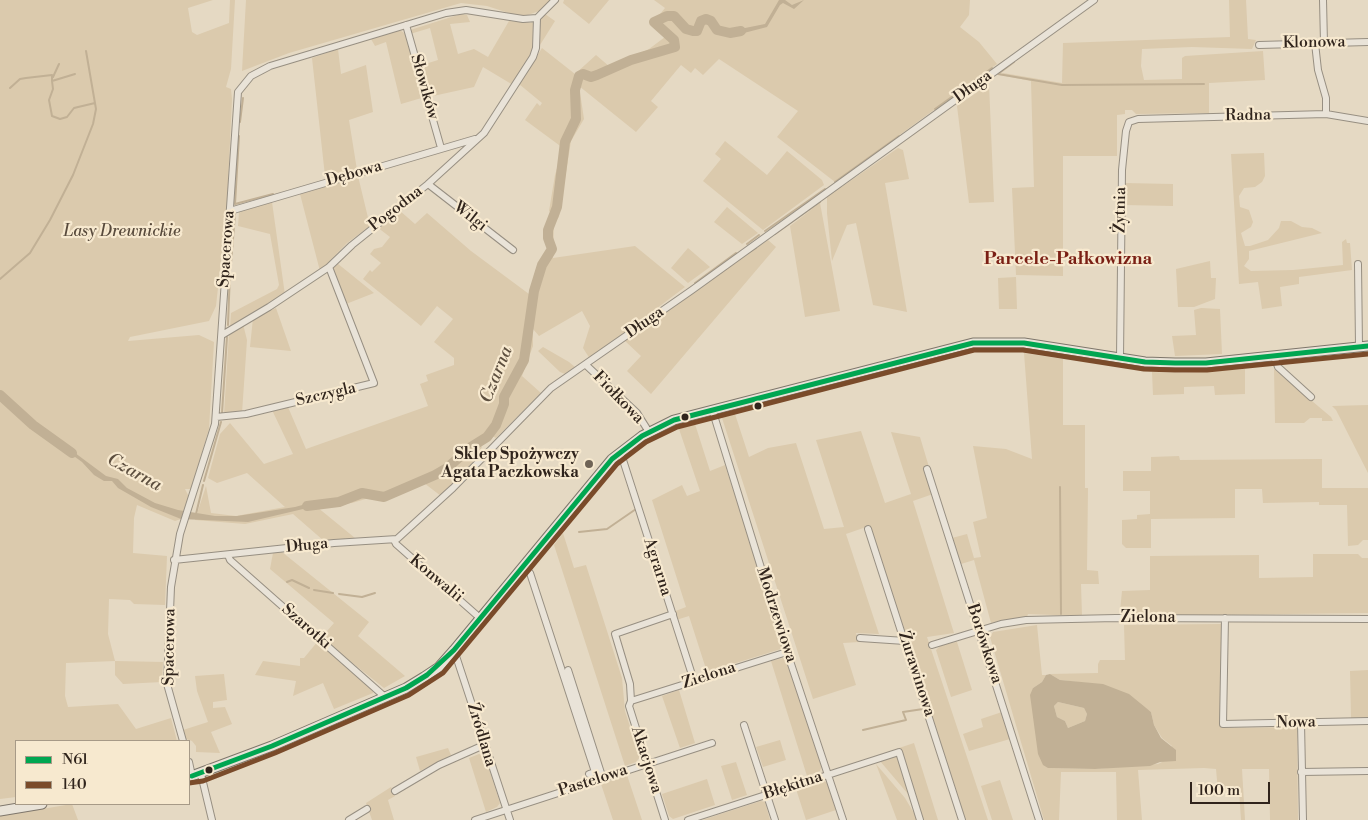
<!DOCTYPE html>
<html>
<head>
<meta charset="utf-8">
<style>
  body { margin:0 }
  #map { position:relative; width:1368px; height:820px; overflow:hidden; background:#e5d9c3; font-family:"Libre Bodoni",serif }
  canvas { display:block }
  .legend { position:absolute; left:15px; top:740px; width:175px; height:65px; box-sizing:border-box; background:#f7e9cf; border:1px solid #a79a87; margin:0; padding:6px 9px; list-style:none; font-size:15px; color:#30241c }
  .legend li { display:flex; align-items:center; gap:10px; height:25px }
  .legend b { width:25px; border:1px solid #a79a87 }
  .scale { position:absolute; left:1190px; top:782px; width:80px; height:22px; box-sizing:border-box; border:2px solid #30241c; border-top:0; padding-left:6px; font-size:15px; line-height:18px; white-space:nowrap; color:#30241c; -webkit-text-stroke:4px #f7e9cf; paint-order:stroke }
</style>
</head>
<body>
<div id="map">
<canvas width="1368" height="820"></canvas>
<ul class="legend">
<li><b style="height:6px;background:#00a651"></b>N61</li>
<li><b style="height:6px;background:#7a4b2a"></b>140</li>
</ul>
<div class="scale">100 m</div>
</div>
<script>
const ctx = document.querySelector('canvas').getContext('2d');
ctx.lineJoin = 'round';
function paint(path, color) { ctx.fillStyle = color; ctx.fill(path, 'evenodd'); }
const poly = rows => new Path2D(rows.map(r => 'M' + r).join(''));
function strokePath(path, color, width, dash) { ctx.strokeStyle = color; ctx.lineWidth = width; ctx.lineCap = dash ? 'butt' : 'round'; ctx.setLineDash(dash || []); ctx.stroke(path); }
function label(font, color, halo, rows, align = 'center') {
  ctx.font = font + ' "Libre Bodoni",serif'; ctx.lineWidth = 4.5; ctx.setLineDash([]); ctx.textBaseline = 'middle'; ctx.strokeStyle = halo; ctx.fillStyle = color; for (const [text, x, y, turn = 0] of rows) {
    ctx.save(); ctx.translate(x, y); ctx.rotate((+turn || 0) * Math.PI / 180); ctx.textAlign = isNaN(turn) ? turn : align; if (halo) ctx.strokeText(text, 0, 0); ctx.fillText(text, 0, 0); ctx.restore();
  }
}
paint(poly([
  [0,0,213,0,188,8,192,32,197,35,229,23,230,0,235,0,231,69,226,87,231,89,232,99,227,206,216,306,209,321,130,337,128,341,199,335,214,342,209,429,191,489,185,489,189,497,181,519,175,521,137,505,134,518,133,553,167,556,165,605,134,604,130,600,109,599,108,634,115,661,163,662,162,682,123,684,115,675,115,661,66,663,65,696,68,707,118,704,136,729,171,718,177,741,16,741,16,797,0,799],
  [246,0,552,0,539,11,528,15,515,15,487,6,461,3,289,53,242,71],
  [564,0,609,0,589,24,563,3],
  [654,0,970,0,969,15,960,27,979,42,997,64,835,182,777,137,798,111,719,59,703,75,695,68,691,73,681,65,651,101,658,107,636,132,579,86,584,119,571,141,559,217,554,223,553,258,635,246,685,287,590,359,583,348,590,326,582,311,539,336,533,329,533,346,522,376,541,393,496,438,492,436,480,445,482,447,467,471,441,496,424,483,380,500,369,498,352,503,317,507,355,538,324,541,293,514,245,524,195,520,206,486,211,513,236,516,285,507,247,473,217,483,208,478,220,434,230,423,264,464,293,454,272,410,288,407,306,449,428,406,420,384,428,381,426,375,454,365,454,358,434,342,453,319,437,306,421,326,363,279,370,270,372,272,381,263,370,254,374,249,382,247,390,237,377,227,386,222,399,210,415,224,427,213,471,251,529,294,537,266,546,256,548,244,544,241,544,233,553,215,549,211,555,175,563,148,525,120,537,103,540,106,542,103,519,84,542,48,575,74,596,55,610,67,649,49,665,37,651,25,665,8],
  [1229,0,1246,0,1248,39,1256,40,1252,49,1192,47,1142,49,1141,66,1144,80,1182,79,1182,58,1185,56,1263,51,1265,80,1209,83,1209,113,1136,114,1132,110,1125,110,1125,114,1117,115,1117,156,1063,156,1063,276,1016,275,1012,188,1034,187,1031,81,1000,75,1003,73,1062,83,1063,43,1230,37],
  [461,14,467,15,470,22,450,24,458,54,474,49,488,57,509,21,533,23,532,52,513,85,483,67,474,87,433,96,432,93,427,94,419,66,438,60,430,28,410,34,410,30],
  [545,14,555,21,540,45,539,22],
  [400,30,407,35,425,97,401,104,386,42,375,46,371,39],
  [338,49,341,74,366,65,373,112,349,120,357,170,325,176,312,58],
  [989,84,994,202,969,203,957,106],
  [725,141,767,175,787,151,822,180,824,185,763,230,703,181,721,159,715,154],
  [898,148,903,150,909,179,885,183,907,312,873,305,856,223,847,225,832,261,827,213,827,197],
  [1264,153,1265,176,1262,182,1255,187,1244,188,1239,196,1240,207,1249,210,1253,222,1251,227,1241,233,1245,246,1250,246,1268,240,1279,228,1281,221,1291,221,1302,227,1312,228,1322,233,1249,251,1249,259,1244,266,1251,271,1293,270,1343,265,1342,242,1346,239,1347,243,1350,243,1352,270,1299,277,1299,284,1280,287,1282,306,1262,309,1258,282,1239,284,1231,154],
  [358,176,370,226,347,243,320,271,300,194],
  [1124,183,1173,184,1173,206,1124,205],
  [272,202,285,295,230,327,231,313,277,289,279,285,270,234,238,226,239,212],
  [820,203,840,311,805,317,790,226],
  [727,207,758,233,742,244,714,222],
  [768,240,776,247,651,394,627,371,641,356,625,341],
  [688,248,710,267,688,283,671,268],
  [1210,261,1211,278,1216,278,1215,299,1194,307,1178,307,1176,269],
  [337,263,374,293,346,304,332,268],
  [1016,277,1017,309,999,309,998,278],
  [276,308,291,351,250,347,253,318],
  [1201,308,1220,309,1222,354,1175,356,1172,336,1196,335,1194,310],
  [243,324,247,340,242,413,224,414,229,333],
  [543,347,569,362,575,367,565,374,560,372,538,351],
  [1024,353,1063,359,1063,425,1085,425,1085,488,1088,488,1087,570,1098,571,1099,584,1081,584,1082,616,1028,614,1027,617,991,623,974,560,961,564,952,538,967,534,974,558,981,557,973,522,987,518,973,446,1006,449,1032,459],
  [1245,369,1245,394,1215,395,1214,386,1184,387,1184,394,1153,395,1152,372,1183,373],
  [1274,369,1331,417,1333,421,1322,421,1322,418,1310,418,1304,423,1275,423],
  [1368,405,1368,473,1336,410,1332,406],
  [735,414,749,457,768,448,796,443,824,529,844,527,816,440,861,431,885,503,911,494,891,432,920,437,929,467,925,468,933,494,913,501,954,633,927,637,988,820,964,820,869,526,846,534,879,634,856,633,859,642,843,643,856,685,813,699,722,418],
  [695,424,710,471,725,465,783,644,781,649,707,672,689,616,676,620,673,612,686,607,652,500,682,485,687,496,700,491,679,429],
  [1179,456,1180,460,1322,459,1322,488,1368,488,1368,540,1363,540,1358,545,1348,546,1347,505,1319,505,1319,502,1263,503,1262,489,1235,489,1235,518,1151,519,1151,548,1126,548,1122,544,1122,520,1137,519,1137,515,1150,514,1150,491,1123,491,1123,471,1151,471,1151,457],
  [563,533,574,568,586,565,622,678,625,711,640,757,636,762,625,766,554,545],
  [282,552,369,622,358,636,405,676,384,688,321,638,334,623,270,569,273,553],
  [1313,554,1358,554,1362,558,1368,558,1368,613,1126,616,1120,611,1122,591,1150,590,1150,556,1259,555,1259,578,1313,577],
  [1221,624,1221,728,1297,727,1298,820,1270,820,1269,769,1242,769,1245,820,1241,820,1239,790,1218,791,1216,769,1204,768,1138,770,1142,820,1117,820,1116,772,1061,772,1059,820,1044,820,990,637,993,632,1037,625,1042,675,1046,675,1042,682,1033,688,1048,768,1095,769,1158,764,1162,762,1172,746,1162,738,1154,725,1151,712,1142,706,1086,683,1060,680,1050,674,1098,673,1098,664,1100,660,1125,660,1124,625],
  [318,641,373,688,373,693,334,709,323,683,293,696,296,681,255,675,263,661,300,666,300,658,304,658],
  [957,642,972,690,951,697,936,650,942,644],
  [783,658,788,660,822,766,820,771,807,776,771,661],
  [1368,670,1368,718,1351,718,1350,671],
  [224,674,227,700,213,702,213,708,225,707,232,724,211,732,220,753,196,752,196,746,192,741,186,739,183,730,208,722,197,691,195,676],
  [679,690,695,743,680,748,662,696],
  [1058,702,1084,708,1087,714,1085,721,1068,728,1065,721,1057,717,1054,706],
  [1002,712,1010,739,969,751,963,734,983,727,981,719],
  [780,740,786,760,763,767,756,747],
  [914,743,938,820,922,820,899,748],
  [448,748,451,755,420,771,416,757],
  [479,754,485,756,500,803,497,807,486,812,469,758],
  [898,756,909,788,908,794,880,761],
  [736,762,747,795,732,800,721,766],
  [876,764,905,798,918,820,897,820],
  [627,775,642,820,613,820,601,784],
  [707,779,715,805,673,819,669,816,662,794],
  [822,780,828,783,836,810,806,820,796,789],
  [1000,780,1013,820,992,820,981,786],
  [391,787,395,796,388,800,394,820,372,820,366,803],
  [761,801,765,802,770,820,702,820],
  [72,804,78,820,0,820,0,816]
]), '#dbcaad');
paint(poly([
  [779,0,785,0,792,5,804,0,794,9,783,3,780,5,767,27,740,34,729,34,730,31,765,24],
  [63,444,106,476,118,479,127,488,155,503,178,510,215,516,237,516,295,507,317,501,320,505,248,522,181,519,151,507,118,488,112,481,104,481,94,475,82,462,60,446],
  [1050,674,1060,680,1103,684,1129,694,1151,712,1154,725,1161,738,1176,750,1176,761,1160,762,1150,766,1095,769,1048,768,1043,765,1038,754,1030,695,1033,688,1042,682,1046,675],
  [1058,702,1084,708,1087,714,1085,721,1068,728,1065,721,1057,717,1054,706]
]), '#c1b095');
strokePath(poly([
  [75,74,52,81,53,89,49,100,52,116,60,119,67,117,74,108,95,103],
  [998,74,1062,85,1204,84],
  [998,74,1014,62],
  [53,77,59,64],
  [10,88,20,79,26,78,52,75,52,81],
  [976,89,987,82],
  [935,109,992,68],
  [240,122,243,98],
  [239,136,235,204,273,194],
  [835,182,899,136],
  [823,199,841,186],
  [765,231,825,189],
  [775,234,820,202],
  [747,244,759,235],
  [748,253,756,248],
  [231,263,235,214],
  [0,279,30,253,50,220,73,175,93,124,96,109,86,51],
  [695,283,736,253],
  [228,325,230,272],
  [222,413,227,337],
  [204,481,221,422],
  [1060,487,1061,614],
  [196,514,203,485],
  [579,532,607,529,636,509],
  [287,582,292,580,309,588],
  [314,590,333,593],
  [339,594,362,597,375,593],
  [863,730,906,720,903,712,923,709]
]), '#c1b095', 2);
strokePath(poly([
  [0,395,33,425,72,453],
  [307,506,339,502,362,493,384,497,435,475,447,468,471,447,487,437,496,425,504,404,504,397,524,360,534,291,542,265,552,249,548,238,548,230,557,207,565,142,576,119,575,90,579,76,583,74,591,77,597,75,631,60,675,47,674,40,654,22,667,16,674,16,686,29,693,31,697,31,701,21,706,19,711,21,717,30,730,33,741,31]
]), '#c1b095', 10);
const minor = poly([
  [1323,0,1324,43],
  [406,25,441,148],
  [1315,43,1318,70,1326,98,1326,114],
  [1259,45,1368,42],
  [428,184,513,250],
  [230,211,475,139],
  [1358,264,1359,346],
  [222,335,269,307,329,267,352,245,428,184,484,133,533,57,536,48,537,18],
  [1274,356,1278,367,1311,397],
  [1120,358,1122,170,1126,131,1129,122,1138,119,1326,114,1368,121],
  [586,365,637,413,649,432],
  [712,409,787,652,843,820],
  [216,417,246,414,374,383,329,267],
  [619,453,623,460,694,681],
  [927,469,1039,820],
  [868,529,962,820],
  [394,540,396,544,480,618],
  [228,555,230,560,385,697],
  [174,560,334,543,397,539,453,488,551,388,692,290,1094,0],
  [530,573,595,772,589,774],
  [1225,618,1223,724,1368,721],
  [860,638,905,641],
  [932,645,1001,624,1026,620,1116,618,1368,619],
  [454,650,510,820],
  [568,670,601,773],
  [631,701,787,652],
  [1301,723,1303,820],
  [744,725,775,820],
  [183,741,167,684,171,587,180,534,215,424,238,92,251,76,270,66,446,13,466,10,523,19,537,18,555,0],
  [189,762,192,776],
  [1301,772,1368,771],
  [201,774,212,820],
  [395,791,439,765,484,745],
  [349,820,367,809],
  [475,820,712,743],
  [665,820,629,706,631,701,630,684,615,634,673,614],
  [688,820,899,752,920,820]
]);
const secondary = poly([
  [189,777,272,746,406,688,424,677,439,667,454,650,612,459,642,436,674,420,973,343,1024,343,1145,362,1175,363,1206,363,1368,346],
  [0,811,42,804]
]);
strokePath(minor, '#978f82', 8);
strokePath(secondary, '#7e766b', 11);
strokePath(minor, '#e9e3d8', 6);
strokePath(secondary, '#e9e3d8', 9);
strokePath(poly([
  [192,776,272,746,406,688,427,675,454,650,612,459,642,436,674,420,973,343,1024,343,1145,362,1175,363,1206,363,1368,346]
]), '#00a651', 5);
strokePath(poly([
  [189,783,203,781,275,753,409,695,443,673,617,464,646,442,677,427,974,350,1023,350,1144,369,1175,370,1207,370,1368,354]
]), '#7a4b2a', 5);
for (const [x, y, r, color] of [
  [758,406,4.5,"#30241c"],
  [685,417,4.5,"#30241c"],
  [589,464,5,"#6f6356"],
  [209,770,4.5,"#30241c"]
]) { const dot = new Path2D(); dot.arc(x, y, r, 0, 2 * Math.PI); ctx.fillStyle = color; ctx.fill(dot); strokePath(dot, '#f7e9cf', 2); }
label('16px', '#30241c', '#f7e9cf', [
  ["Klonowa",1314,43,-1],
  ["Słowików",424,87,74],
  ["Długa",973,87,-36],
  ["Radna",1248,116,-1],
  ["Dębowa",354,174,-16],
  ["Pogodna",396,209,-38],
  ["Żytnia",1121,210,-89],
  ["Wilgi",470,217,38],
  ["Spacerowa",227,249,-86],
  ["Długa",645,323,-35],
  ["Szczygla",326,395,-13],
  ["Fiołkowa",618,398,46],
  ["Długa",307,546,-6],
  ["Agrarna",657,567,72],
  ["Konwalii",436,579,40],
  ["Modrzewiowa",776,615,72],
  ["Zielona",1148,618],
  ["Szarotki",306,627,41],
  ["Borówkowa",984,644,72],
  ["Spacerowa",170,647,-89],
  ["Żurawinowa",916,674,72],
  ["Zielona",709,676,-18],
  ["Nowa",1296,723,-1],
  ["Źródlana",481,735,73],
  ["Akacjowa",646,760,72],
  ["Pastelowa",593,781,-18],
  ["Błękitna",793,786,-18]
]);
label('italic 16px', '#584a3c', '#f7e9cf', [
  ["Lasy Drewnickie",122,232]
]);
label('bold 16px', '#30241c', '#f7e9cf', [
  ["Sklep Spożywczy",579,455],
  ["Agata Paczkowska",579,473]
], 'right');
label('bold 18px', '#7a1f14', '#f7e9cf', [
  ["Parcele-Pałkowizna",1068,260]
]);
label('italic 18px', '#5d4f3f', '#f7e9cf', [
  ["Czarna",497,375,-68],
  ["Czarna",134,473,29]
]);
</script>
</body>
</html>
